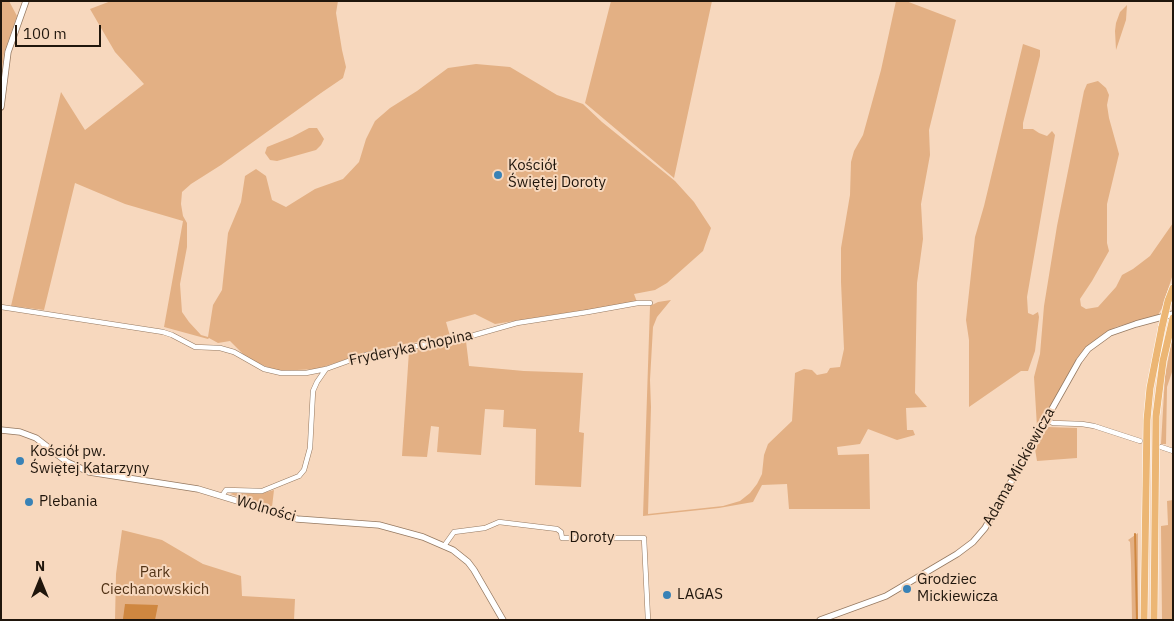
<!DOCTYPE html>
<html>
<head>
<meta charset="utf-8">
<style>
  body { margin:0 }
  #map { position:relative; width:1174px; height:621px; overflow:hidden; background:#f7d8be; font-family:"IBM Plex Sans",sans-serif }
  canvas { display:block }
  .frame { position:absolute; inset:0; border:2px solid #20160c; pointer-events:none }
  .north { position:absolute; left:15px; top:556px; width:50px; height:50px; -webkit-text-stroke:4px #f7d8be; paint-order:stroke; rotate:0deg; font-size:14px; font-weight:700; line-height:20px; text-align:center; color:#20160c }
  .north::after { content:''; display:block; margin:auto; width:18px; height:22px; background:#20160c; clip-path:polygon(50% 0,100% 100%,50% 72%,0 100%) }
  .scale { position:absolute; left:15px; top:25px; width:86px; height:22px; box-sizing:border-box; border:2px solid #20160c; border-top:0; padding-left:6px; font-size:15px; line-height:18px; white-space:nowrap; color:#20160c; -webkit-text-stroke:4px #f7d8be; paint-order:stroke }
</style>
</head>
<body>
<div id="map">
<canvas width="1174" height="621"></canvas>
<div class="frame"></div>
<div class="north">N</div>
<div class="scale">100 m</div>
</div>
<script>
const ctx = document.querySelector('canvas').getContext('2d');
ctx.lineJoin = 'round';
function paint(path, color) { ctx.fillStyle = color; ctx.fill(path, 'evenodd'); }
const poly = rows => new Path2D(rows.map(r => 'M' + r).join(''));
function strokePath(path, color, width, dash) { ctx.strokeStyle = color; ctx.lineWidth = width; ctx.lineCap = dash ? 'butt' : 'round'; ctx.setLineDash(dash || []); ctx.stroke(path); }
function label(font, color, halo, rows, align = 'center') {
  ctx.font = font + ' "IBM Plex Sans",sans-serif'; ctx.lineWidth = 4; ctx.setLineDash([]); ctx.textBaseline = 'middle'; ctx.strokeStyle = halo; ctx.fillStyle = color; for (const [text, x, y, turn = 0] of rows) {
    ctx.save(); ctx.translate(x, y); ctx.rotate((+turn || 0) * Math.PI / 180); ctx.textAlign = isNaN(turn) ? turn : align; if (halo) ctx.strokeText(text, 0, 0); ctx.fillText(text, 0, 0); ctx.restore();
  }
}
paint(poly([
  [1,1,9,1,17,16,4,53,1,78],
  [111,1,338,1,336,13,342,50,346,67,343,78,321,93,221,165,191,184,182,192,181,204,183,216,187,223,187,247,180,284,182,312,189,322,201,335,208,337,213,305,222,290,228,233,241,202,245,176,256,169,266,176,272,200,286,207,315,189,343,179,359,162,366,139,375,121,390,108,417,91,448,68,476,64,510,67,557,95,583,104,602,122,675,181,694,202,711,228,703,251,667,283,655,290,634,294,637,302,495,324,475,314,446,322,450,336,374,350,317,369,277,371,248,359,230,341,218,343,209,338,208,339,164,327,183,221,125,204,75,183,44,310,11,306,61,92,85,130,144,84,115,52,90,9],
  [611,1,712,1,674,178,585,103],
  [896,1,906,1,956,20,929,130,930,155,921,204,923,239,917,283,915,393,927,407,906,408,907,430,913,430,915,435,897,440,868,429,860,444,837,447,838,455,869,454,870,509,789,509,787,484,762,485,753,502,719,508,643,516,650,306,658,302,671,300,657,317,653,327,650,380,651,407,648,514,723,506,740,501,750,493,757,484,762,474,764,455,768,444,792,421,795,373,804,369,812,370,817,375,827,373,830,368,840,367,844,349,841,282,841,248,850,195,851,162,854,151,863,135,881,70],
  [1127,5,1126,20,1116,50,1115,31,1116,23,1120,12],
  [1023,44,1040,50,1040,56,1023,123,1023,129,1033,129,1039,133,1047,136,1052,131,1055,135,1027,297,1028,313,1033,315,1038,312,1039,317,1035,351,1028,371,1021,371,969,407,969,340,966,320,975,237,984,206],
  [1098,81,1106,88,1109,95,1107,105,1109,118,1119,154,1107,204,1107,243,1109,251,1092,281,1080,299,1081,306,1086,309,1098,307,1116,287,1122,275,1133,269,1150,256,1173,223,1173,274,1162,308,1158,315,1116,327,1102,335,1088,346,1077,358,1040,426,1037,427,1034,377,1040,354,1044,306,1057,226,1084,91,1087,84],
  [309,128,317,128,324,139,321,145,316,150,277,161,270,160,265,153,267,147,292,137],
  [1173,334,1173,369,1167,387,1166,444,1161,444,1165,376],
  [466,341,469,366,524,371,583,373,579,432,584,433,581,487,535,485,536,429,503,427,504,410,485,409,481,455,437,452,439,427,431,426,427,457,402,456,409,351],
  [1048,427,1077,428,1077,458,1037,461,1035,449],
  [274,490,272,507,230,494,233,493,260,494],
  [1173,500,1173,620,1162,620,1161,526,1168,525,1167,501],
  [122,530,162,540,203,564,241,576,242,596,295,599,294,620,115,620,116,574],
  [1138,533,1138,620,1132,620,1131,562,1130,542,1128,540]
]), '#e3b084');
paint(poly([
  [125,604,158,605,155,620,124,620,123,619]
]), '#cf8740');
strokePath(poly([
  [1135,534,1137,620]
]), '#cf8740', 2);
const minor = poly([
  [1,307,163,332,172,335,195,347,220,348,234,352,264,369,281,373,306,373,326,369,365,355,464,338,517,323,588,312,638,303,650,303],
  [1046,420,1053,423,1082,424,1094,426,1140,441],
  [1161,447,1173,451],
  [222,496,226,490,262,491,299,476,304,470,310,448,313,391,317,382,326,369],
  [444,546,454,532,485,528,499,522,557,529,561,532,562,538,644,538,648,620]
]);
const tertiary = poly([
  [1,107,8,52,26,1],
  [1,430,20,432,36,438,67,462,89,472,198,489,297,519,379,525,423,537,453,550,468,562,474,570,503,620],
  [820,620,886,596,957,554,973,542,985,528,1079,361,1088,349,1110,333,1136,324,1173,314]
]);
const primary = poly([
  [1168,301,1173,288],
  [1144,620,1147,420,1150,388,1162,327],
  [1154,620,1156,416,1163,361,1173,318]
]);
strokePath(minor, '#957961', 5.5);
strokePath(tertiary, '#957961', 7);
strokePath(primary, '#fff', 8);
strokePath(minor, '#fff', 4.5);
strokePath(tertiary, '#fff', 5.5);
strokePath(primary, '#ecb674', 7);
const primaryBridge = poly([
  [1162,327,1168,301]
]);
strokePath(primaryBridge, '#fff', 8, []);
strokePath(primaryBridge, '#ecb674', 7);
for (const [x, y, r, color] of [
  [498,175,5,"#3982b6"],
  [20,461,5,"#3982b6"],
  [29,502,5,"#3982b6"],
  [907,589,5,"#3982b6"],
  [667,595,5,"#3982b6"]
]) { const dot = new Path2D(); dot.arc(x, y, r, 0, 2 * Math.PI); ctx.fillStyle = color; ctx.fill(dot); strokePath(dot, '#f7d8be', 2); }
label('15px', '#20160c', '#f7d8be', [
  ["Kościół",508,166],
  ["Świętej Doroty",508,183],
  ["Kościół pw.",30,452],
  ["Świętej Katarzyny",30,469],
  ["Plebania",39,502],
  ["Grodziec",917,580],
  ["Mickiewicza",917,597],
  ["LAGAS",677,595]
], 'left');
label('15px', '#20160c', '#f7d8be', [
  ["Fryderyka Chopina",411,348,-12],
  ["Adama Mickiewicza",1019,467,-61],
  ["Wolności",266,509,16],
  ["Doroty",592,538]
]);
label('15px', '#523316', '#f7d8be', [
  ["Park",155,573],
  ["Ciechanowskich",155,590]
]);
</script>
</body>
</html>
